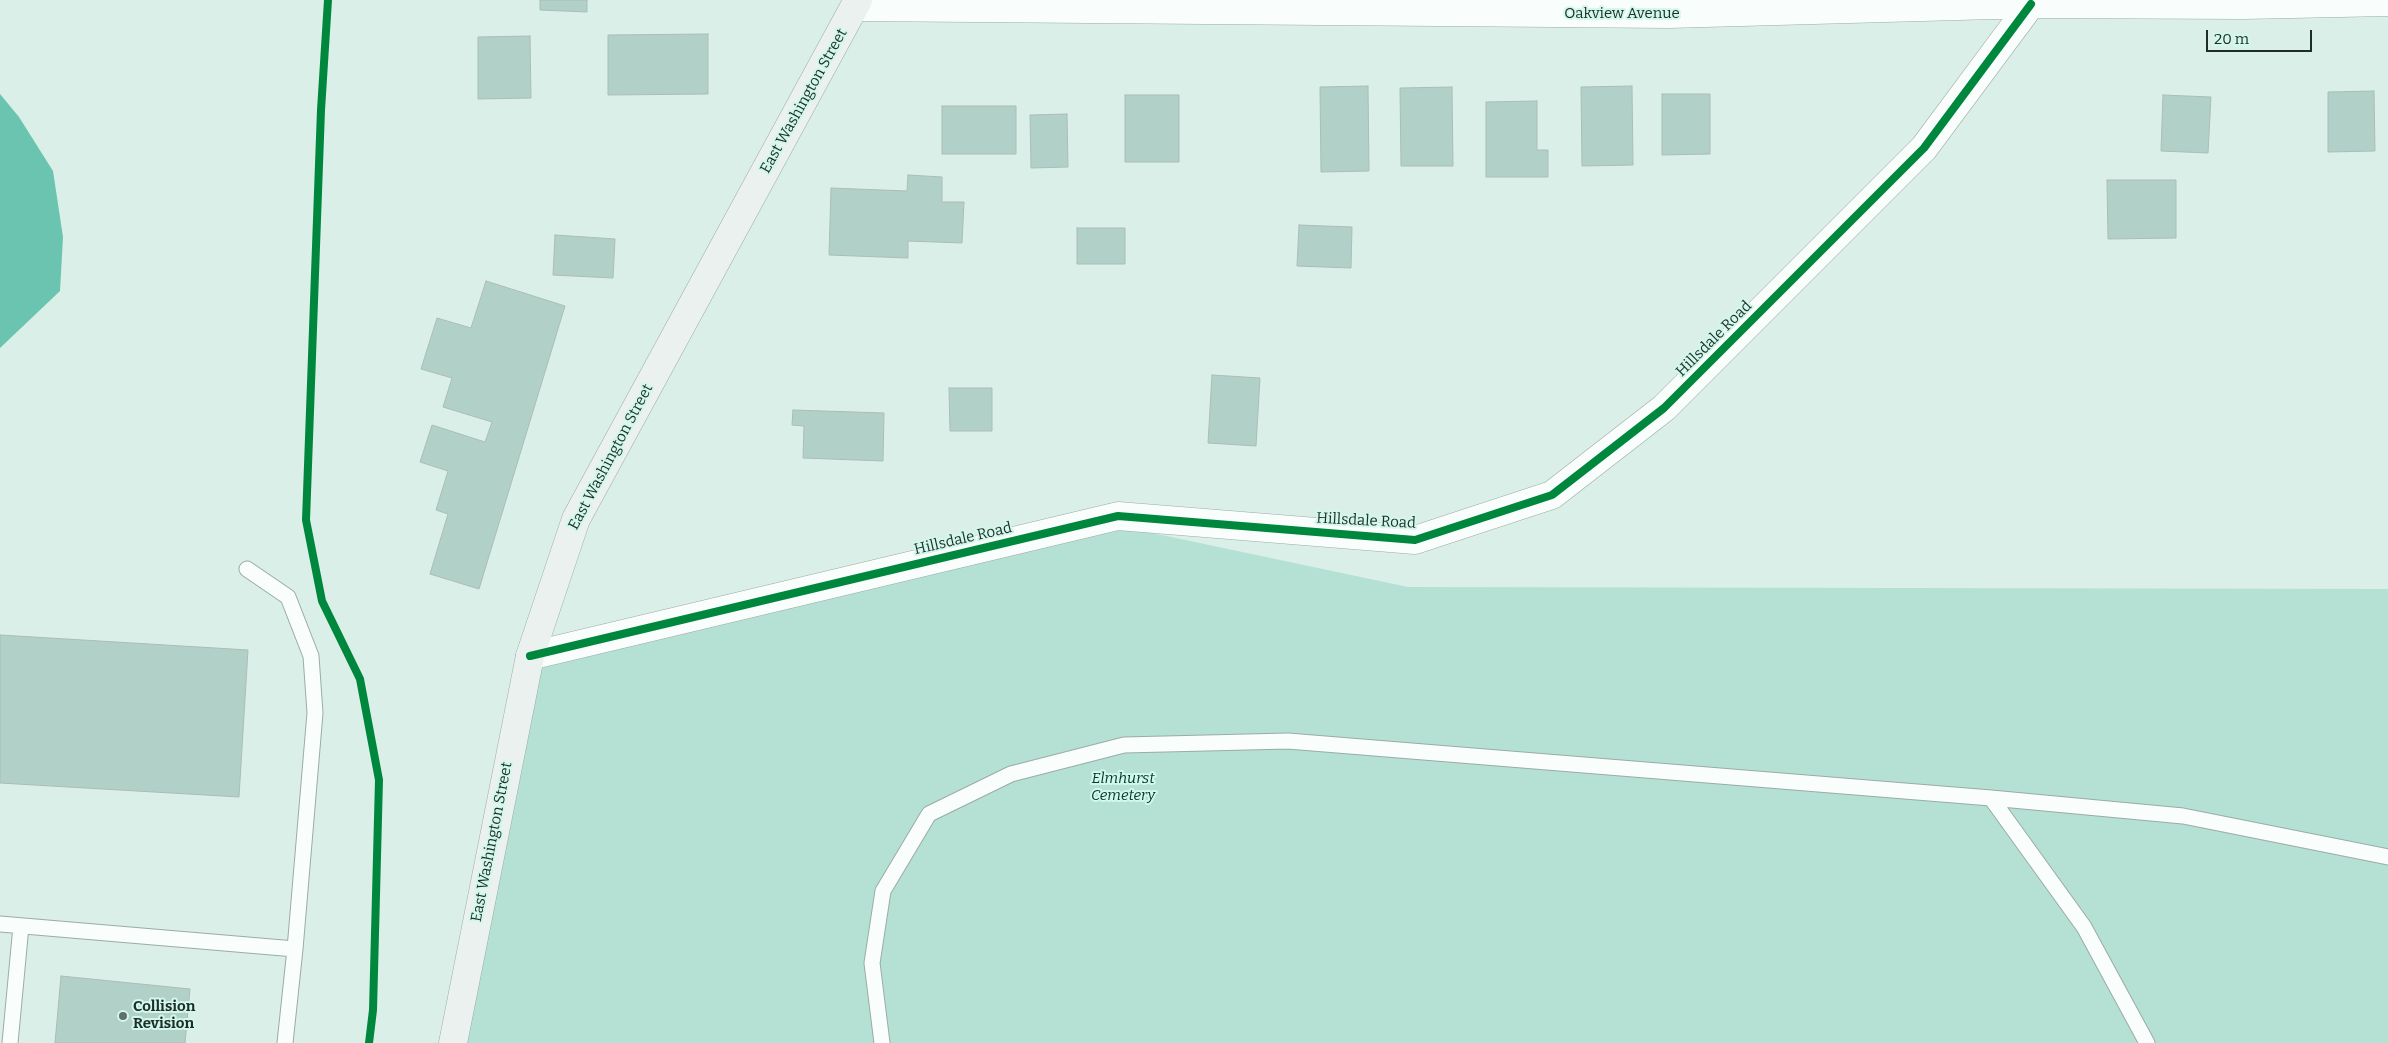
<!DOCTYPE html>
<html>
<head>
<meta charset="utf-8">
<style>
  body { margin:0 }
  #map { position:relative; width:2388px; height:1043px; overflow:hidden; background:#daefe8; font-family:Bitter,serif }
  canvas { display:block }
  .scale { position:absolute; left:2206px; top:30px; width:106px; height:22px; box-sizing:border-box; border:2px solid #1f2d29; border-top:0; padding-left:6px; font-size:15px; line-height:18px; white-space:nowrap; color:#1f2d29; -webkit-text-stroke:4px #d2f7eb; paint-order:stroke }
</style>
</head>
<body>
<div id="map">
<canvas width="2388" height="1043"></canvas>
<div class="scale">20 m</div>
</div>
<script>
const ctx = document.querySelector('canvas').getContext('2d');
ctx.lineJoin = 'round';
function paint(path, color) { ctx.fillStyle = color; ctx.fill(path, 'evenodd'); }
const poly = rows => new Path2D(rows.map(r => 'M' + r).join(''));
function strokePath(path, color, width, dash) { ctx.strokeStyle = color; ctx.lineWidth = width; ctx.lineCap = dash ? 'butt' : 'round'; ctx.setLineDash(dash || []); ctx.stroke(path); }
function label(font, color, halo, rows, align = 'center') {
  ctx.font = font + ' Bitter,serif'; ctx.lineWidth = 4; ctx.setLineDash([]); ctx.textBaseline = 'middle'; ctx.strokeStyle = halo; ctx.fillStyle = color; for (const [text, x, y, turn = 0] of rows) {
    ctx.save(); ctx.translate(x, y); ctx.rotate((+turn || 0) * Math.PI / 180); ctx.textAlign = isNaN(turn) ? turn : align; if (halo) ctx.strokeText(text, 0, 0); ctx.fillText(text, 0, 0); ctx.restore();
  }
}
paint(poly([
  [1119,526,1408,587,2388,589,2388,1043,466,1043,537,669]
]), '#b4e1d4');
paint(poly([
  [0,94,19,117,53,171,63,237,60,291,0,348]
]), '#6ac4af');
const building = poly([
  [540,0,587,0,587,12,540,10,540,0],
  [708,34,708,94,608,95,608,35,708,34],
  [530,36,531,98,478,99,478,37,530,36],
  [1368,86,1369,171,1321,172,1320,87,1368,86],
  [1632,86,1633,165,1582,166,1581,87,1632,86],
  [1452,87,1453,166,1401,166,1400,88,1452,87],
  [2374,91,2375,151,2328,152,2328,92,2374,91],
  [1662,94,1710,94,1710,154,1662,155,1662,94],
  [1125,95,1179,95,1179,162,1125,162,1125,95],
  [2163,95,2211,97,2208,153,2161,151,2163,95],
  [1537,101,1537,150,1548,150,1548,177,1486,177,1486,102,1537,101],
  [942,106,1016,106,1016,154,942,154,942,106],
  [1067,114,1068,167,1031,168,1030,115,1067,114],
  [908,175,942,177,942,202,964,202,962,243,908,241,908,258,829,255,831,188,907,191,908,175],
  [2107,180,2176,180,2176,238,2108,239,2107,180],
  [1299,225,1352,227,1351,268,1297,266,1299,225],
  [1077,228,1125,228,1125,264,1077,264,1077,228],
  [555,235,615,239,613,278,553,275,555,235],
  [486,281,565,306,479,589,430,574,448,514,436,510,448,471,420,462,432,425,485,442,492,422,443,407,452,378,421,369,437,318,471,328,486,281],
  [1212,375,1260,378,1256,446,1208,443,1212,375],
  [949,388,992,388,992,431,950,431,949,388],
  [793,410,884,413,883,461,803,458,804,426,792,425,793,410],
  [0,635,248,650,239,797,0,783,0,635],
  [61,976,190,989,185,1043,55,1043,61,976]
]);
paint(building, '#b1d1c8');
strokePath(building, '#abbcb6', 1);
const lane = poly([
  [247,569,288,597,311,656,315,713,295,949],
  [1991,798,2084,927,2147,1043],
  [0,924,295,949,285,1043],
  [10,1043,21,926],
  [882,1043,872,963,883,891,929,814,1011,774,1124,745,1288,741,1991,798,2183,816,2388,857]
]);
const street = poly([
  [856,7,1669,14,2031,4,2243,5,2388,2],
  [530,656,1118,516,1415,540,1552,495,1664,408,1924,148,2031,4]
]);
const secondary = poly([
  [453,1043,530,656,576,519,858,0]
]);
strokePath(lane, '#9baba6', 17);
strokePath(street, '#9baba6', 29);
strokePath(secondary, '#9baba6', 29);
strokePath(lane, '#f9fdfc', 15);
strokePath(street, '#f9fdfc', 28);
strokePath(secondary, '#eaf1ef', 28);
strokePath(poly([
  [328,0,321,110,306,520,322,601,360,679,379,780,373,1010,369,1043],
  [530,656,1118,516,1415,540,1552,495,1664,408,1924,148,2031,4]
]), '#00873e', 8);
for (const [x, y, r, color] of [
  [123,1016,5,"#60716c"]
]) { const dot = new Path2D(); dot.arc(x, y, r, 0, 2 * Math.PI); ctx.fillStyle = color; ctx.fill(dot); strokePath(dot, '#d2f7eb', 2); }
label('15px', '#1f2d29', '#d2f7eb', [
  ["Oakview Avenue",1622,14],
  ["East Washington Street",804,101,-61],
  ["Hillsdale Road",1714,339,-45],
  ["East Washington Street",611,457,-62],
  ["Hillsdale Road",1366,521,3],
  ["Hillsdale Road",963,539,-13],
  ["East Washington Street",492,842,-79]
]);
label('italic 15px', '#01392e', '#d2f7eb', [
  ["Elmhurst",1123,779],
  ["Cemetery",1123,796]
]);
label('bold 15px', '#1f2d29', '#d2f7eb', [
  ["Collision",133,1007],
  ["Revision",133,1024]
], 'left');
</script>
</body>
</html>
